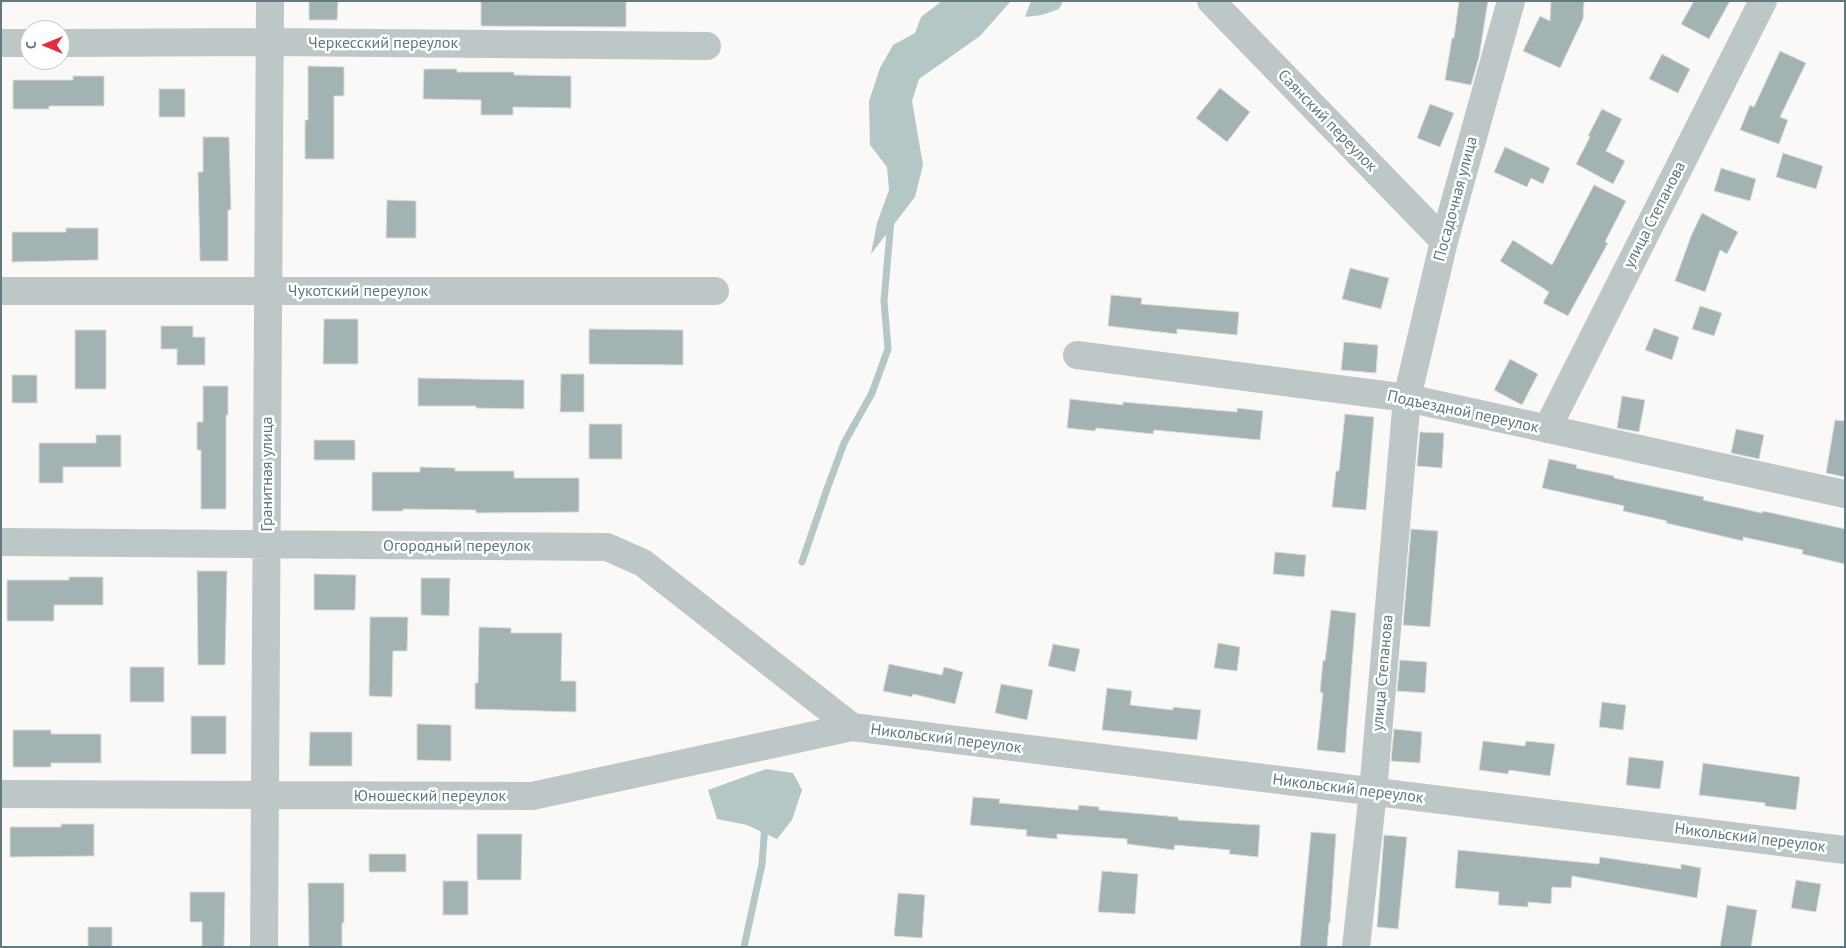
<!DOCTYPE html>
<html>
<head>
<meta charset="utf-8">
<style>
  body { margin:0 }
  #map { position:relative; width:1846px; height:948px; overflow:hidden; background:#faf9f8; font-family:"PT Sans",sans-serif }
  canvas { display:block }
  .frame { position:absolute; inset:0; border:2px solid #607a7d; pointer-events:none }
  .north { position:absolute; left:20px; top:20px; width:50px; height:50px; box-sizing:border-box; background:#fff; border:1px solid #bfcacb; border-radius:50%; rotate:270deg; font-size:14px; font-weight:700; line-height:20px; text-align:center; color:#607a7d }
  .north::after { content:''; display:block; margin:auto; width:18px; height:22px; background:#e72b41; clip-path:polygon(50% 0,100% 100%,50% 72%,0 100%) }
</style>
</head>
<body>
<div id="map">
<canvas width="1846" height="948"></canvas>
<div class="frame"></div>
<div class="north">С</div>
</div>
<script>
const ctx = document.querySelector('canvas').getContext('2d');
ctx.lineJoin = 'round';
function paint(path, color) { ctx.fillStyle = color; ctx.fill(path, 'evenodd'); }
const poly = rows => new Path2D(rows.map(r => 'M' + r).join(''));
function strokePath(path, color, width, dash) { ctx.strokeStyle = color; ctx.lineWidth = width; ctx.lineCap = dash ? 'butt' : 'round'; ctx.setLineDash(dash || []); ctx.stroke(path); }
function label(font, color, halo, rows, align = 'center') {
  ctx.font = font + ' "PT Sans",sans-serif'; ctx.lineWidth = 5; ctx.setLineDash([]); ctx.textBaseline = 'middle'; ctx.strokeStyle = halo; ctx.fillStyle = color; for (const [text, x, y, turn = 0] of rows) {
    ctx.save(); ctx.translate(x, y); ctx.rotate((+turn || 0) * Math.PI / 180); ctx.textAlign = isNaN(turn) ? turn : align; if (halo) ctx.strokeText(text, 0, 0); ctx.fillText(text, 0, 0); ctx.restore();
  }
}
paint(poly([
  [942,1,1011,1,980,36,919,79,912,101,923,165,915,197,871,254,877,223,889,190,887,167,870,145,869,101,880,68,893,45,915,33,921,17],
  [1031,1,1063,1,1059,9,1042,15,1025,17],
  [766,769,793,773,802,790,792,820,777,839,747,825,717,819,708,790]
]), '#b4c7c6');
strokePath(poly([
  [802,562,827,489,844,443,872,393,888,349,884,301,891,220],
  [744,947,762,864,765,824]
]), '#b4c7c6', 7);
const building = poly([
  [309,1,338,1,337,20,309,20,309,1],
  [481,1,626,1,626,27,481,26,481,1],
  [1459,1,1488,1,1479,57,1471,85,1445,80,1452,38,1454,38,1459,1],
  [1551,1,1584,1,1583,19,1560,68,1523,51,1540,16,1550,21,1551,1],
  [1694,1,1730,1,1709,39,1681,24,1694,1],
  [1780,51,1806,63,1780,117,1788,120,1779,144,1740,130,1750,105,1754,107,1780,51],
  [1662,54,1690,69,1678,93,1649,79,1662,54],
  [308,66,344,67,344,96,334,96,334,159,305,159,305,120,308,120,308,66],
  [424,69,457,69,457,72,514,72,514,75,571,76,571,108,513,107,513,115,481,115,481,100,423,99,424,69],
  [73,76,104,76,104,106,49,106,49,109,13,109,13,80,73,80,73,76],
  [1220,88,1250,112,1227,142,1196,118,1220,88],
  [159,89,185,89,185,117,159,117,159,89],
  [1430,104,1454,113,1440,147,1417,138,1430,104],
  [1602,109,1622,119,1606,151,1625,161,1613,184,1576,164,1590,137,1588,136,1602,109],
  [203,137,229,137,231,210,228,210,228,261,200,261,198,172,203,172,203,137],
  [1505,147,1550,168,1543,184,1531,178,1527,187,1494,172,1505,147],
  [1783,153,1823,166,1816,189,1776,177,1783,153],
  [1721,168,1756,179,1750,201,1714,191,1721,168],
  [1594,185,1626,201,1605,242,1608,243,1568,316,1543,303,1549,292,1500,261,1513,240,1552,265,1594,185],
  [387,200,416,201,416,238,386,238,387,200],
  [1702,213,1738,232,1727,254,1720,250,1705,292,1675,281,1691,236,1702,213],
  [66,228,98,228,98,260,12,262,12,232,66,232,66,228],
  [1350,268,1389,278,1381,309,1342,299,1350,268],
  [1111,295,1142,298,1141,304,1239,312,1237,335,1177,329,1177,334,1108,326,1111,295],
  [1700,306,1722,313,1714,336,1692,329,1700,306],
  [324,319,358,319,358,364,323,364,324,319],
  [161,326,193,326,193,337,205,337,205,365,177,365,177,349,161,349,161,326],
  [1654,328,1679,337,1672,360,1645,350,1654,328],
  [589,329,683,330,683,365,589,364,589,329],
  [75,330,106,330,106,389,75,389,75,330],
  [1344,342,1378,345,1376,373,1341,370,1344,342],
  [1510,359,1538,374,1522,405,1494,390,1510,359],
  [561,374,584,374,584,412,560,412,561,374],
  [12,375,37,375,37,403,12,403,12,375],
  [418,378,524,380,524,409,476,408,476,406,418,406,418,378],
  [203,386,228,386,228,415,226,415,226,509,201,509,201,450,197,450,197,422,203,422,203,386],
  [1622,396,1645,400,1639,432,1617,428,1622,396],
  [1070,399,1123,405,1123,402,1237,412,1237,408,1263,411,1260,440,1154,430,1153,434,1096,428,1095,431,1067,428,1070,399],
  [1345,414,1374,417,1366,510,1332,507,1336,471,1339,471,1345,414],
  [1835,420,1845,421,1845,477,1826,473,1835,420],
  [589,424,622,424,622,459,589,459,589,424],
  [1736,429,1764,435,1759,459,1731,453,1736,429],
  [1420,432,1444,433,1442,468,1417,466,1420,432],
  [96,435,121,435,121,467,63,467,63,483,39,483,39,443,96,443,96,435],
  [314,440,355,440,355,460,314,460,314,440],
  [1549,459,1577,465,1576,468,1614,476,1614,478,1704,497,1703,500,1762,513,1763,511,1845,529,1845,564,1802,554,1803,550,1743,537,1743,541,1666,523,1667,521,1623,511,1624,506,1542,488,1549,459],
  [420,467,455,468,455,471,514,471,514,478,579,478,579,512,476,513,476,510,403,509,403,511,372,511,372,472,420,472,420,467],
  [1411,529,1438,531,1430,627,1403,625,1411,529],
  [1275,552,1306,555,1304,577,1273,574,1275,552],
  [197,571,227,571,225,665,198,665,197,571],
  [314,574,356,575,355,610,314,610,314,574],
  [69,577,103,577,103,605,54,605,54,621,7,621,7,580,69,580,69,577],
  [421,578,450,578,449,616,421,615,421,578],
  [1331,610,1356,613,1345,753,1317,750,1323,693,1320,692,1323,660,1325,661,1331,610],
  [370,617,408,617,407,651,393,651,392,697,369,696,370,617],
  [479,627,511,628,511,633,562,633,561,681,576,681,576,712,475,709,475,683,478,683,479,627],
  [1218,643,1240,647,1237,671,1214,668,1218,643],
  [1053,644,1080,649,1075,672,1048,666,1053,644],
  [1400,660,1427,662,1425,693,1397,691,1400,660],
  [889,664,942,675,944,667,963,672,955,704,913,694,912,697,883,691,889,664],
  [130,667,164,667,164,702,130,702,130,667],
  [1001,684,1033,690,1027,720,995,713,1001,684],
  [1107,688,1132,691,1130,705,1173,710,1173,707,1201,710,1197,740,1102,730,1107,688],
  [1602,702,1626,705,1623,730,1599,727,1602,702],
  [191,716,226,716,226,754,191,754,191,716],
  [417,724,451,725,451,761,417,760,417,724],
  [1394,729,1422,732,1420,763,1391,761,1394,729],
  [13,730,51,730,51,734,101,734,101,763,51,763,51,767,13,767,13,730],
  [310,732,352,732,352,766,309,766,310,732],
  [1483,741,1525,746,1526,741,1555,744,1550,776,1509,770,1508,774,1479,770,1483,741],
  [1629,757,1664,761,1660,789,1626,785,1629,757],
  [1703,763,1800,777,1796,810,1765,806,1765,803,1699,795,1703,763],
  [973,797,1000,799,999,803,1078,810,1079,805,1099,807,1099,810,1178,817,1178,820,1260,825,1258,857,1229,854,1230,850,1175,845,1174,850,1127,844,1127,839,1057,834,1057,839,1026,836,1027,830,970,825,973,797],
  [61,824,94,824,94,856,10,857,10,827,61,827,61,824],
  [1311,832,1336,834,1330,923,1329,923,1327,947,1300,947,1311,832],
  [477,834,522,834,521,880,477,880,477,834],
  [1384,835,1407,837,1398,929,1377,927,1384,835],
  [1458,850,1599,864,1600,857,1681,869,1681,864,1701,868,1697,898,1572,876,1571,888,1552,887,1551,904,1528,902,1528,907,1498,905,1499,892,1455,888,1458,850],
  [369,854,406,854,406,872,369,872,369,854],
  [1102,871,1138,874,1135,914,1098,912,1102,871],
  [1796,880,1821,884,1816,912,1791,908,1796,880],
  [443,881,468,881,468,915,443,915,443,881],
  [308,883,344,883,344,923,342,923,342,947,309,947,308,883],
  [190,892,225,892,224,947,202,947,202,922,190,922,190,892],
  [898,893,925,895,922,938,894,936,898,893],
  [1727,905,1757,910,1751,947,1720,947,1727,905],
  [88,927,112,927,112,947,88,947,88,927]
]);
paint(building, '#a3b3b4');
strokePath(building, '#dcdbda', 1);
strokePath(poly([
  [1211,1,1444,241],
  [1,43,30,43],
  [60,43,270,42,707,46],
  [1,291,715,291],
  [1077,355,1407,398,1845,494],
  [1547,429,1763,1],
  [1,542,607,547,643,563,852,727],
  [1,794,532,796,852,727,1845,850],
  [264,947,270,1],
  [1356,947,1373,792,1407,398,1444,241,1511,1]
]), '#bec7c8', 28);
label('16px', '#607a7d', '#fff', [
  ["Черкесский переулок",383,43],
  ["Саянский переулок",1327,121,46],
  ["Посадочная улица",1456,199,-75],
  ["улица Степанова",1655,215,-63],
  ["Чукотский переулок",358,291],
  ["Подъездной переулок",1463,412,12],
  ["Гранитная улица",267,474,-90],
  ["Огородный переулок",457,546],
  ["улица Степанова",1383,673,-85],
  ["Никольский переулок",946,739,7],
  ["Никольский переулок",1348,789,7],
  ["Юношеский переулок",430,796],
  ["Никольский переулок",1750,838,7]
]);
</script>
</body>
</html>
